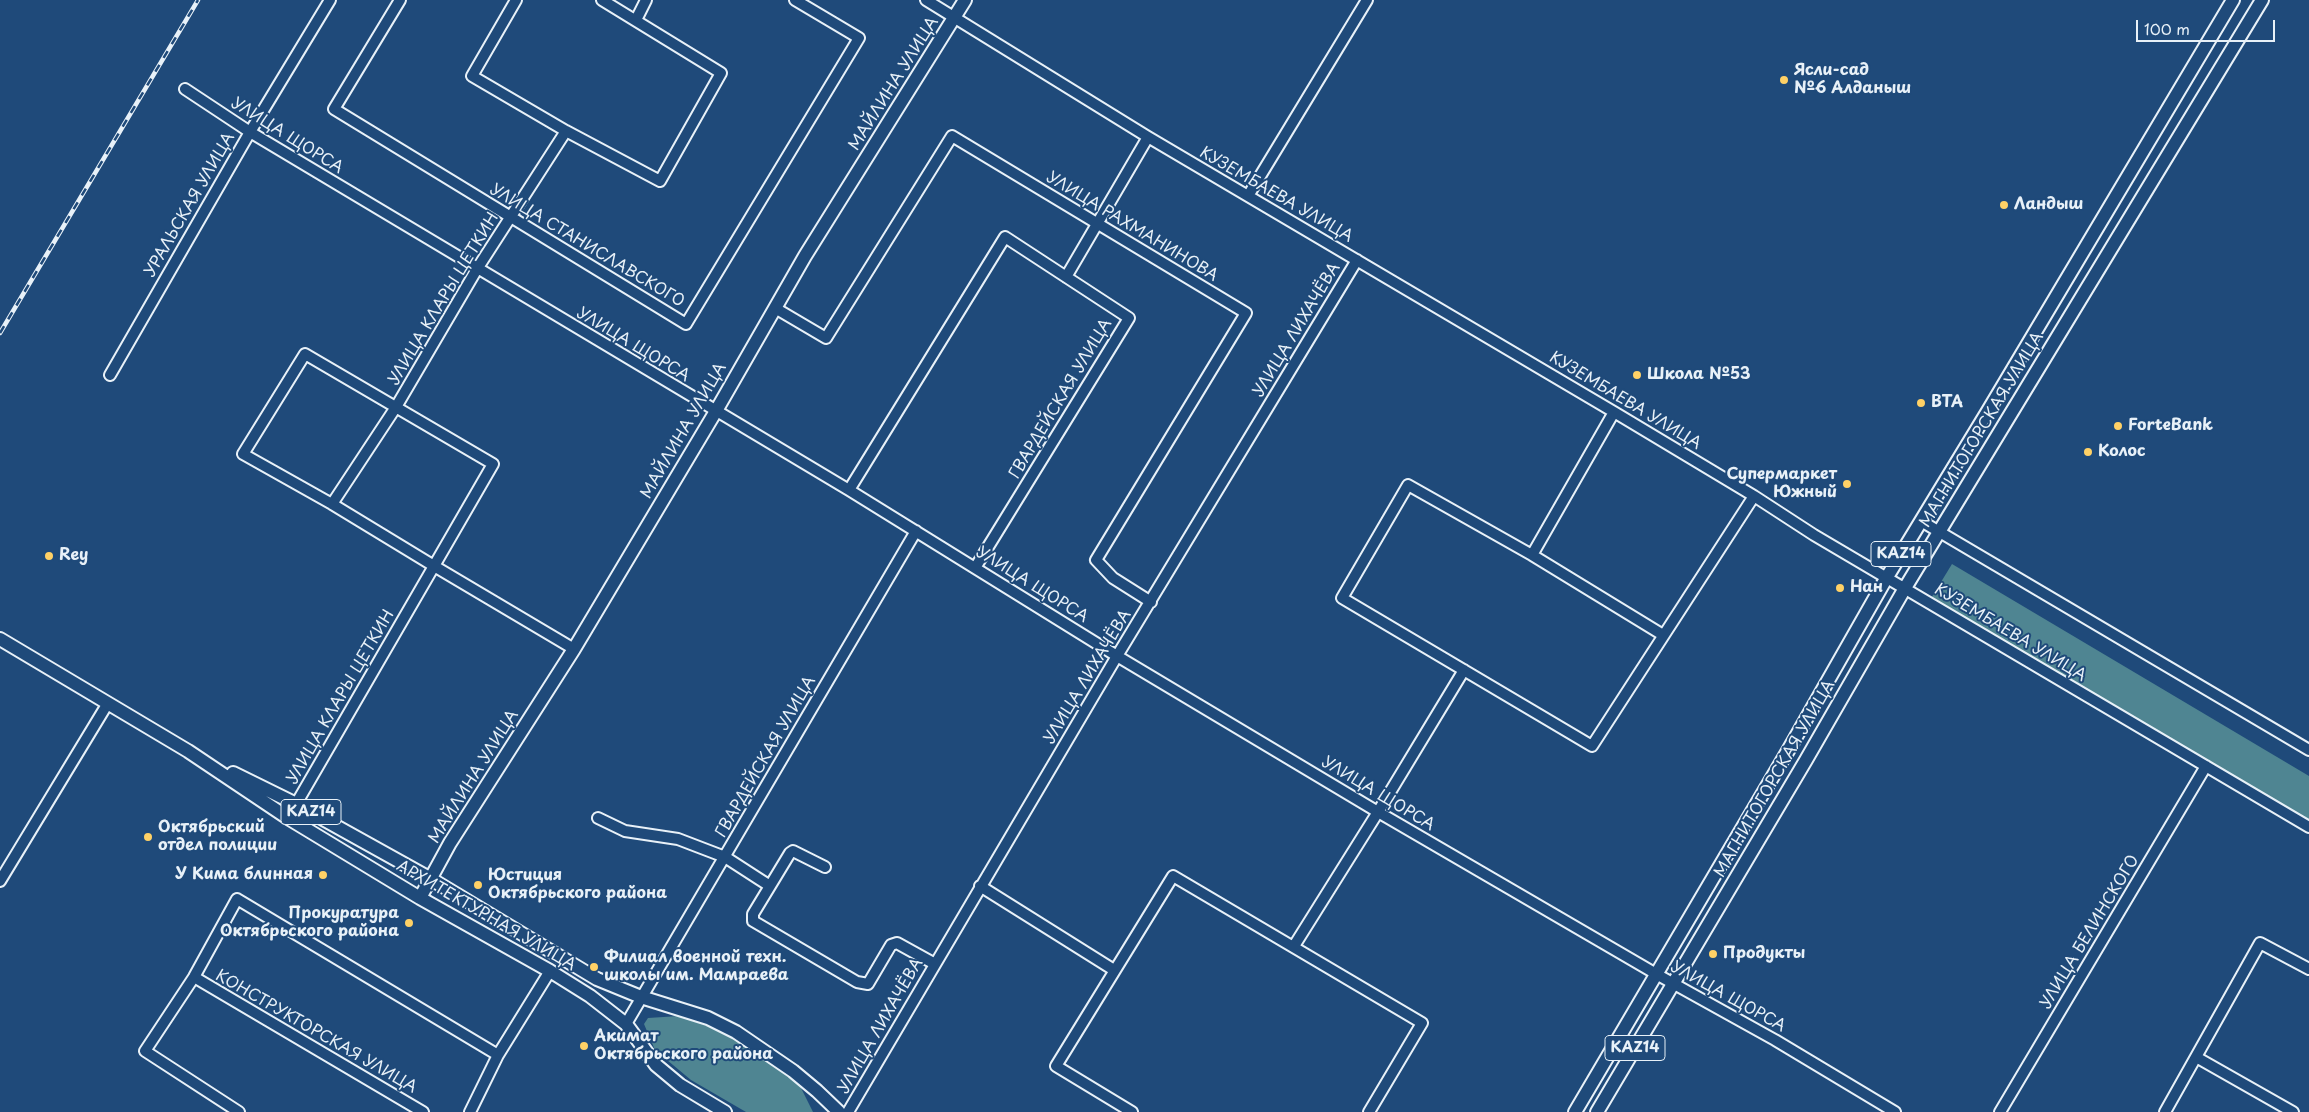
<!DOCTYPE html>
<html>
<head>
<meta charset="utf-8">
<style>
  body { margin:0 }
  #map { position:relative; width:2309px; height:1112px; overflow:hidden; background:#1f4a7a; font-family:"Playpen Sans",sans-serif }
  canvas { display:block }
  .scale { position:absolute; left:2136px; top:20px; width:139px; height:22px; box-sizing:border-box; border:2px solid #e8f1f8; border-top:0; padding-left:6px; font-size:15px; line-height:18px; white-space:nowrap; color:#e8f1f8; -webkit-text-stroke:4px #1f4a7a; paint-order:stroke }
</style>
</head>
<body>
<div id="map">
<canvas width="2309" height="1112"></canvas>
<div class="scale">100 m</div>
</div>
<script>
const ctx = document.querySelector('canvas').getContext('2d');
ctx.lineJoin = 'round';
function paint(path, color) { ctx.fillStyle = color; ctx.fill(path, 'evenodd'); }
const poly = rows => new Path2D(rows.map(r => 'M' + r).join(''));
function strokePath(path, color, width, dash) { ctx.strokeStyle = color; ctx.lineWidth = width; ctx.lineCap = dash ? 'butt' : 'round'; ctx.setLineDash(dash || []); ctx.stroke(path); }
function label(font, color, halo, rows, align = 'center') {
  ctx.font = font + ' "Playpen Sans",sans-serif'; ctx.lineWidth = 4; ctx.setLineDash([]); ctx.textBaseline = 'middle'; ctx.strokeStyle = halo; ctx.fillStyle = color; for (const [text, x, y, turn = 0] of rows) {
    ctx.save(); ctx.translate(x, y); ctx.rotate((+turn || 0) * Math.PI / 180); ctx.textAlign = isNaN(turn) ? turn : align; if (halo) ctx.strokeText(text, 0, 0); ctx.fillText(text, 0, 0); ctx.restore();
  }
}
paint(poly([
  [1952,564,2309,776,2309,826,1930,600],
  [679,1016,714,1028,753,1050,800,1086,813,1112,746,1112,691,1080,655,1050,644,1024,648,1018]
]), '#4f8592');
const minor = poly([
  [400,0,334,109,686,324,859,38,795,0],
  [516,0,472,76,566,131,660,181,721,73,602,0],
  [926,0,1148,137,1614,412,1754,496,1814,535,2309,827],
  [636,20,646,0],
  [185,89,250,132,849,490,1117,656,1378,812,1658,975,1775,1040,1895,1112],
  [1248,196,1367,0],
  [1066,277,1148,137],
  [775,308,826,338,952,136,1246,313,1096,560,1113,578,1151,602],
  [110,375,250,132,330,0],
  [849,490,1005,237,1129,318,975,568],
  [332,504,396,407,477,269,566,131],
  [1921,521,2309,750],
  [1532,555,1614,412],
  [1663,635,1532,555,1408,485,1342,598,1592,746,1754,496],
  [288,818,434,566,493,464,305,354,243,454,332,504,434,566,574,649],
  [598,818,625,831,678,839,725,857,759,879,770,886,753,914,753,921,857,982,868,984,891,945,897,943,935,964],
  [0,881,108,703],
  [770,886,790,853,793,851,825,867],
  [980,886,1114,970],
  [1294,946,1378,812,1464,670],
  [194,977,423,1112],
  [626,1024,916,531],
  [2196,1057,2293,1112],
  [239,1112,145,1051,194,977,237,899,498,1055],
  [470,1112,498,1055,550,971],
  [848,1112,1117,656,1357,260],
  [1132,1112,1056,1066,1173,876,1422,1023,1369,1112],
  [2000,1112,2206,766],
  [2165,1112,2260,943,2309,969]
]);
const major = poly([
  [0,639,188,751,288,818,420,898,550,971,590,996,626,1024,656,1065,680,1085,725,1112],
  [233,773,296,804,431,879,597,979,641,997,708,1018,736,1032,793,1071,817,1091,839,1112],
  [420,898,450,843,574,649,716,411,805,256,965,0],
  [1575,1112,1789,749,1887,577,1988,411,2233,0],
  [1597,1112,1806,760,1905,588,2262,0]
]);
strokePath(minor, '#e8f1f8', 14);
strokePath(major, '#e8f1f8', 16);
strokePath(minor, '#1f4a7a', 10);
strokePath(major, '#1f4a7a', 12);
const rail = poly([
  [0,333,198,0]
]);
strokePath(rail, '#e8f1f8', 4.5);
strokePath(rail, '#1f4a7a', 2.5, [8]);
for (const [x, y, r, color] of [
  [1784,80,5,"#ffd166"],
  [2004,205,5,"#ffd166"],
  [1637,375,5,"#ffd166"],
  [1921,403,5,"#ffd166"],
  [2118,426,5,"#ffd166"],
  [2088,452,5,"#ffd166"],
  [1847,484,5,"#ffd166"],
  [49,556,5,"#ffd166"],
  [1840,588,5,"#ffd166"],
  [148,837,5,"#ffd166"],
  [323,875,5,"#ffd166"],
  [478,885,5,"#ffd166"],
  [409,923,5,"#ffd166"],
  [1713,954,5,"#ffd166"],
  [594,967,5,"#ffd166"],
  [584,1046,5,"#ffd166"]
]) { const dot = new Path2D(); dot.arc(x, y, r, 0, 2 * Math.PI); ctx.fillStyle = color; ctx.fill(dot); strokePath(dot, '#1f4a7a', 2); }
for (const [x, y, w] of [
  [1901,554,60],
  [311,812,60],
  [1635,1048,60]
]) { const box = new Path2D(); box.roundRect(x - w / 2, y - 12.5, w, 25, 4); ctx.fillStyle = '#1f4a7a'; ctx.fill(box); strokePath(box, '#e8f1f8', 1); }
label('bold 15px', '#e8f1f8', null, [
  ["KAZ14",1901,554],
  ["KAZ14",311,812],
  ["KAZ14",1635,1048]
]);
label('bold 16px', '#e8f1f8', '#1f4a7a', [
  ["Ясли-сад",1794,71],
  ["№6 Алданыш",1794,89],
  ["Ландыш",2014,205],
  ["Школа №53",1647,375],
  ["BTA",1931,403],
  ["ForteBank",2128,426],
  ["Колос",2098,452],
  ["Супермаркет",1837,475,"right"],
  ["Южный",1837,493,"right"],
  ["Rey",59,556],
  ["Нан",1850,588],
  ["Октябрьский",158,828],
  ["отдел полиции",158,846],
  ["У Кима блинная",313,875,"right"],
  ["Юстиция",488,876],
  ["Октябрьского района",488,894],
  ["Прокуратура",399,914,"right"],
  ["Октябрьского района",399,932,"right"],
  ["Продукты",1723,954],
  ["Филиал военной техн.",604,958],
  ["школы им. Мамраева",604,976],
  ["Акимат",594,1037],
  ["Октябрьского района",594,1055]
], 'left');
label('16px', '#e8f1f8', '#1f4a7a', [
  ["МАЙЛИНА УЛИЦА",894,84,-58],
  ["УЛИЦА ЩОРСА",287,136,32],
  ["КУЗЕМБАЕВА УЛИЦА",1276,195,30],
  ["УРАЛЬСКАЯ УЛИЦА",190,205,-60],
  ["УЛИЦА РАХМАНИНОВА",1132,227,31],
  ["УЛИЦА СТАНИСЛАВСКОГО",587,246,31],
  ["УЛИЦА КЛАРЫ ЦЕТКИН",444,299,-59],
  ["УЛИЦА ЛИХАЧЁВА",1297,330,-59],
  ["УЛИЦА ЩОРСА",633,345,31],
  ["ГВАРДЕЙСКАЯ УЛИЦА",1061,399,-59],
  ["КУЗЕМБАЕВА УЛИЦА",1625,401,31],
  ["МАГНИТОГОРСКАЯ УЛИЦА",1982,430,-59],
  ["МАЙЛИНА УЛИЦА",684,431,-60],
  ["УЛИЦА ЩОРСА",1032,585,32],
  ["КУЗЕМБАЕВА УЛИЦА",2010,633,31],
  ["УЛИЦА ЛИХАЧЁВА",1088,677,-59],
  ["УЛИЦА КЛАРЫ ЦЕТКИН",341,697,-60],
  ["ГВАРДЕЙСКАЯ УЛИЦА",766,757,-60],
  ["МАЙЛИНА УЛИЦА",474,777,-58],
  ["МАГНИТОГОРСКАЯ УЛИЦА",1775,779,-60],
  ["УЛИЦА ЩОРСА",1378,794,31],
  ["АРХИТЕКТУРНАЯ УЛИЦА",486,916,30],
  ["УЛИЦА БЕЛИНСКОГО",2090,932,-59],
  ["УЛИЦА ЩОРСА",1728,997,29],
  ["УЛИЦА ЛИХАЧЁВА",881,1026,-60],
  ["КОНСТРУКТОРСКАЯ УЛИЦА",316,1032,30]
]);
</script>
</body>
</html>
